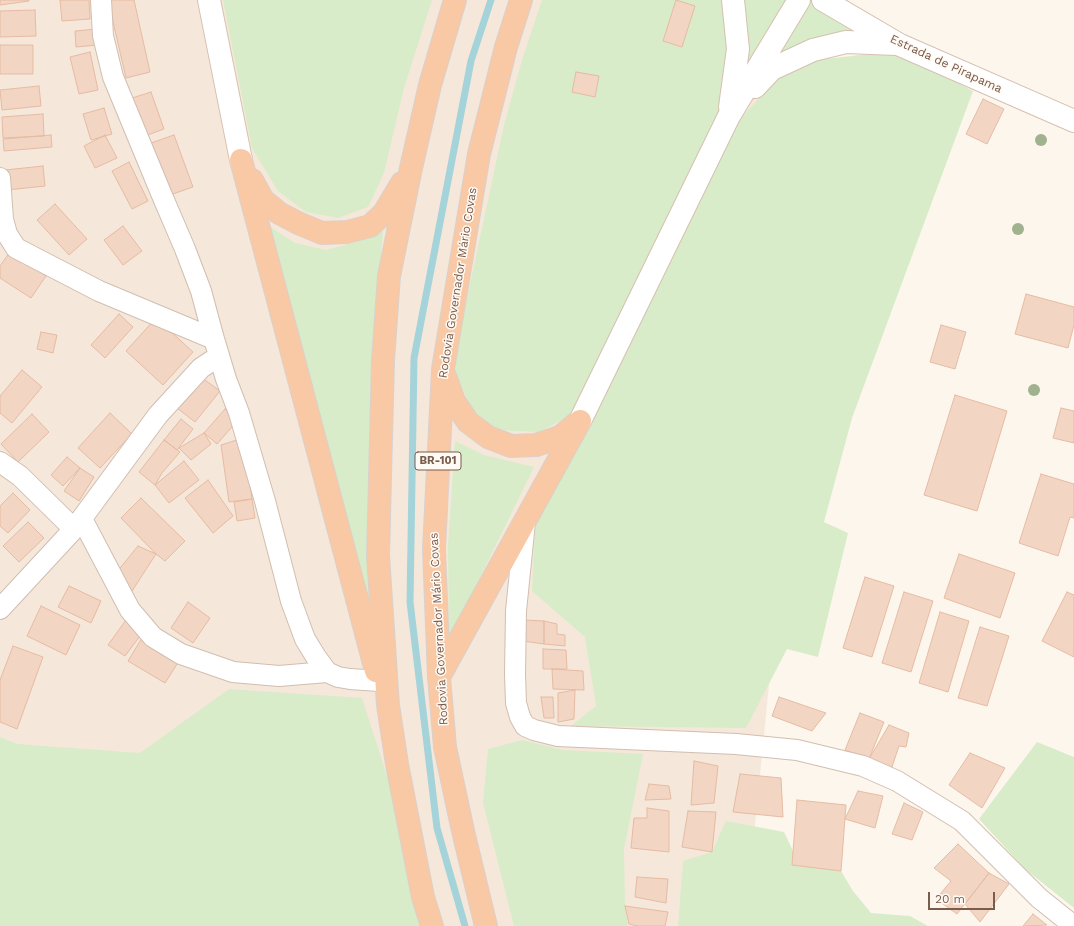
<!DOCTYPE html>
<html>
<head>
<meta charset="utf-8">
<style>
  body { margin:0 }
  #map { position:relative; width:1074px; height:926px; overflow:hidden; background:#fdf6ec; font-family:"Work Sans",sans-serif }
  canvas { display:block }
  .scale { position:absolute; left:928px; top:892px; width:67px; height:18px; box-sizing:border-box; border:2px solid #7a5c4d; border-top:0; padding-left:5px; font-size:12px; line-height:14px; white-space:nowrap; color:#7a5c4d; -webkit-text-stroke:3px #fffaf3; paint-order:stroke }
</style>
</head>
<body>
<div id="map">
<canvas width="1074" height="926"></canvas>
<div class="scale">20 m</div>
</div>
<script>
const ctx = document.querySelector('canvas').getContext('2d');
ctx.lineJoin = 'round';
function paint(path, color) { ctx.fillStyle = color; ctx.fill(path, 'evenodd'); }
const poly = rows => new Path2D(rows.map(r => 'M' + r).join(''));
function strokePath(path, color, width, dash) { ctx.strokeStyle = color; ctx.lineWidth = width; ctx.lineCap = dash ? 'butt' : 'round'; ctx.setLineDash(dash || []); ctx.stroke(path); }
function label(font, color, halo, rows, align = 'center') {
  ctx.font = font + ' "Work Sans",sans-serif'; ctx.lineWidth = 3; ctx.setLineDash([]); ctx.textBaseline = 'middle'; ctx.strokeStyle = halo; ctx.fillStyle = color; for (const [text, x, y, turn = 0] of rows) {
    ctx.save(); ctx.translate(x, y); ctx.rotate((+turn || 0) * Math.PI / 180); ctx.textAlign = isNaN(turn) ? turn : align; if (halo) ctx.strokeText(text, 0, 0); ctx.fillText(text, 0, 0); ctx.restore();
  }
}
paint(poly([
  [0,0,837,0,745,926,0,926]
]), '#f5e8da');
paint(poly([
  [223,0,432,0,404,88,384,173,368,207,338,218,306,212,278,191,252,148],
  [542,0,724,0,728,17,722,113,571,416,538,432,497,430,473,410,452,368,504,125,522,60],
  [735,0,794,0,735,100],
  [805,0,816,0,888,40,770,63],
  [902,53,973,91,852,418,824,522,848,533,818,657,787,649,746,728,571,726,596,706,585,637,532,591,535,525,624,353,741,118,777,79,817,60,860,55],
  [269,226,295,243,326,250,360,241,383,231,371,384,367,522,372,621],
  [455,441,484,455,534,467,449,641,448,545],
  [229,689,362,698,435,926,0,926,0,737,18,744,140,753],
  [522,740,563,750,643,754,624,849,625,906,628,926,514,926,483,803,488,749],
  [1037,742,1074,757,1074,908,1025,869,979,819],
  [726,821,784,832,793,851,841,871,853,891,871,913,910,916,928,926,678,926,683,861,712,852]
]), '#d8ecc9');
strokePath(poly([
  [465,926,437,828,410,602,414,358,471,61,491,0]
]), '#a5d3da', 7);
const building = poly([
  [0,0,29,0,29,1,0,5,0,0],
  [60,0,89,0,90,19,62,21,60,0],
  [108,0,134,0,150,72,126,78,108,0],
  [676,0,695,6,682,47,663,41,676,0],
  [35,10,36,36,0,37,0,11,35,10],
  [97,29,98,45,76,47,75,31,97,29],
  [0,45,33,45,33,74,0,74,0,45],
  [90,52,98,90,79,94,70,57,90,52],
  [576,72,599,76,595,97,572,92,576,72],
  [39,86,41,106,2,110,0,90,39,86],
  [151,92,164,129,142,137,129,99,151,92],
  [983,99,1004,109,987,144,966,134,983,99],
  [104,108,112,134,91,140,83,114,104,108],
  [43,114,44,136,3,138,2,117,43,114],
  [51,135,52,147,4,151,3,139,51,135],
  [105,135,117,158,95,168,84,146,105,135],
  [174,135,193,187,170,195,151,143,174,135],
  [129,162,148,201,132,209,112,171,129,162],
  [43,166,45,186,7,190,5,170,43,166],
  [55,204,87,239,69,255,37,220,55,204],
  [123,226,142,251,123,265,104,240,123,226],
  [10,252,46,276,31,298,0,278,0,266,10,252],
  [1026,294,1074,307,1074,325,1068,348,1015,334,1026,294],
  [119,314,133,327,105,358,91,345,119,314],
  [156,318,193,352,163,385,126,351,156,318],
  [941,325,966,332,955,369,930,362,941,325],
  [41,332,57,335,53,353,37,349,41,332],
  [22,370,42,387,12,423,0,413,0,396,22,370],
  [201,377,220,391,195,422,177,408,201,377],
  [955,395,1007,411,977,511,924,495,955,395],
  [1061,408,1074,411,1074,443,1053,438,1061,408],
  [225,409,238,420,217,444,204,433,225,409],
  [110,413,132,434,100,468,78,448,110,413],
  [32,414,49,432,18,462,1,444,32,414],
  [181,419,193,429,177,450,164,440,181,419],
  [204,433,211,444,191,460,179,448,204,433],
  [243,438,252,499,229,502,221,445,243,438],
  [164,440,180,452,162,473,155,485,139,472,164,440],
  [67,457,80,468,63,486,51,475,67,457],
  [184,461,199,480,169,503,155,485,184,461],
  [80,468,94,477,79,501,64,491,80,468],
  [1041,474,1074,484,1074,518,1070,517,1058,556,1019,543,1041,474],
  [208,480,233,516,213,533,185,498,208,480],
  [13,493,30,510,8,533,0,526,0,506,13,493],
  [141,498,185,541,165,561,156,554,121,518,141,498],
  [252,499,255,518,237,521,234,502,252,499],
  [28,522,44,538,19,562,3,546,28,522],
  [138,546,156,554,132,591,116,573,138,546],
  [959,554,1015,573,1000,618,944,598,959,554],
  [865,577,894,586,872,657,843,648,865,577],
  [69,586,101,601,91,623,58,607,69,586],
  [904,592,933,601,911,672,882,663,904,592],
  [1067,592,1074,595,1074,657,1042,641,1067,592],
  [188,602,210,618,193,643,171,628,188,602],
  [41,606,80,625,66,655,27,636,41,606],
  [940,612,969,621,948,692,919,683,940,612],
  [126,620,143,632,125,656,108,645,126,620],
  [524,620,544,621,544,644,523,641,524,620],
  [544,621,557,624,557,634,565,635,565,646,544,644,544,621],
  [980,627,1009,636,987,706,958,698,980,627],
  [142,638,179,661,165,683,128,661,142,638],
  [13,646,43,657,17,729,0,722,0,680,13,646],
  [543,649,566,650,567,669,543,669,543,649],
  [552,669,583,671,584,690,553,689,552,669],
  [575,690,574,719,558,722,558,693,575,690],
  [541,697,553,697,554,718,544,718,541,697],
  [779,697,826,713,812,731,772,716,779,697],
  [860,713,884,722,869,759,845,750,860,713],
  [889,725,909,733,906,747,899,746,891,770,869,759,889,725],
  [970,753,1005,768,982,808,949,785,970,753],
  [694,761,718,766,714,803,691,805,694,761],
  [740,774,781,778,783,817,733,812,740,774],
  [649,784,669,786,671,799,645,800,649,784],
  [858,791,883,796,875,828,845,819,858,791],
  [797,800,846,805,841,871,792,865,797,800],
  [904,803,923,812,912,840,892,834,904,803],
  [647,808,669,811,669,852,631,848,634,818,647,818,647,808],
  [688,811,716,812,712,852,682,847,688,811],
  [958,844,989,873,957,914,936,899,951,881,934,868,958,844],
  [989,873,1009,884,980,922,965,904,989,873],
  [637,877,668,879,666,903,635,897,637,877],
  [625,906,668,912,665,926,637,926,629,924,625,906],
  [1033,914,1047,925,1023,926,1033,914]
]);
paint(building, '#f3d5c3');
strokePath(building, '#e6bba3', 1);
const minor = poly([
  [101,0,103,36,113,77,161,193,185,249,201,291,214,339,226,379,239,413,265,501,291,601,305,639,316,657,327,672,338,677,350,679,379,681],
  [0,178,3,219,7,234,16,248,99,291,214,339],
  [0,462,20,476,74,529],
  [82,519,130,610,153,637,181,654,233,672,279,676,327,672],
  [525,522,516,611,515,674,516,703,520,717,525,726,534,730,558,736,736,744,797,750,863,766,897,781,962,821,1039,898,1074,926],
  [0,609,74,529,158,415,201,368,219,356]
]);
const secondary = poly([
  [209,0,241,160],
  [823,0,900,45,1074,121],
  [755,87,772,69,813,50,846,42,896,44],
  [730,107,738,49,733,0],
  [580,421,729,116,799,0]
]);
const trunk = poly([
  [241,160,376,671],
  [252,180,263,200,279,213,298,223,322,233,347,232,370,226,384,213,402,183],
  [445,376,454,401,468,422,488,437,511,446,536,445,560,437,577,423],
  [439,677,580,421],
  [432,926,423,897,397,764,388,705,378,555,383,360,389,276,411,168,430,85,455,0],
  [486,926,463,831,445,747,439,677,434,549,443,369,479,154,506,47,521,0]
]);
strokePath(minor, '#d1beb0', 22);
strokePath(secondary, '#d6c0b0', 24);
strokePath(trunk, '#dad1cd', 24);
strokePath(minor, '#fff', 20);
strokePath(secondary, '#fff', 22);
strokePath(trunk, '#f9c8a4', 22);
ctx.fillStyle = '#a0b28e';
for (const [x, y] of [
  [1041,140],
  [1018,229],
  [1034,390]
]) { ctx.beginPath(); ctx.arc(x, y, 6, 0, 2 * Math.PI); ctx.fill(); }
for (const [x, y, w] of [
  [438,461,46]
]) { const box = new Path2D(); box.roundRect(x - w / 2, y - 9, w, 18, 3); ctx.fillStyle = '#fffaf3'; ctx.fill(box); strokePath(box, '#7a5c4d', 1); }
label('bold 11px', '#7a5c4d', null, [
  ["BR-101",438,461]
]);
label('12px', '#7a5c4d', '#fffaf3', [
  ["Estrada de Pirapama",946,64,25],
  ["Rodovia Governador Mário Covas",458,283,-81],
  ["Rodovia Governador Mário Covas",439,629,-93]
]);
</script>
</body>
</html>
